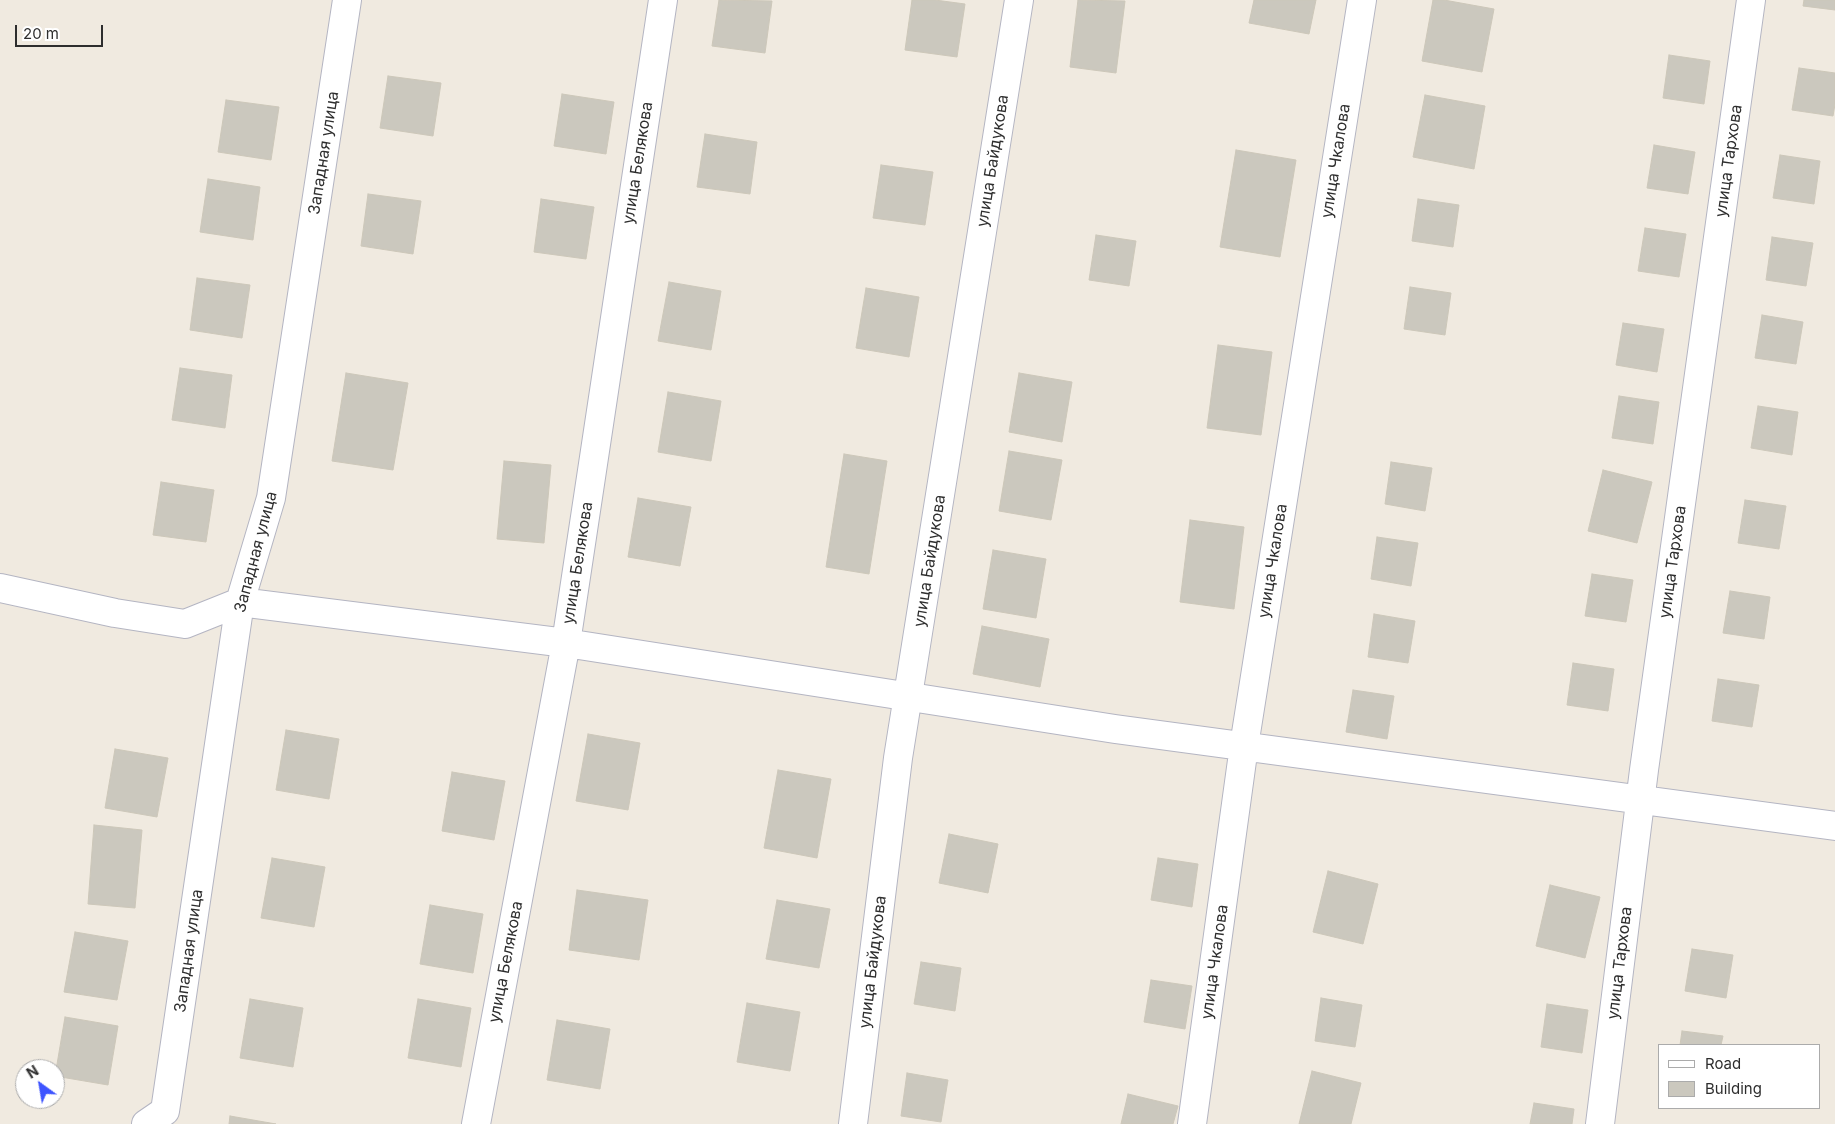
<!DOCTYPE html>
<html>
<head>
<meta charset="utf-8">
<style>
  body { margin:0 }
  #map { position:relative; width:1835px; height:1124px; overflow:hidden; background:#f0eae0; font-family:Inter,sans-serif }
  canvas { display:block }
  .legend { position:absolute; left:1658px; top:1044px; width:162px; height:65px; box-sizing:border-box; background:#fff; border:1px solid #ababab; margin:0; padding:6px 9px; list-style:none; font-size:15px; color:#2e2e2e }
  .legend li { display:flex; align-items:center; gap:10px; height:25px }
  .legend b { width:25px; border:1px solid #ababab }
  .north { position:absolute; left:15px; top:1059px; width:50px; height:50px; box-sizing:border-box; background:#fff; border:1px solid #ababab; border-radius:50%; rotate:328deg; font-size:14px; font-weight:700; line-height:20px; text-align:center; color:#2e2e2e }
  .north::after { content:''; display:block; margin:auto; width:18px; height:22px; background:#3e54ff; clip-path:polygon(50% 0,100% 100%,50% 72%,0 100%) }
  .scale { position:absolute; left:15px; top:25px; width:88px; height:22px; box-sizing:border-box; border:2px solid #2e2e2e; border-top:0; padding-left:6px; font-size:15px; line-height:18px; white-space:nowrap; color:#2e2e2e; -webkit-text-stroke:4px #fff; paint-order:stroke }
</style>
</head>
<body>
<div id="map">
<canvas width="1835" height="1124"></canvas>
<ul class="legend">
<li><b style="height:6px;background:#fff"></b>Road</li>
<li><b style="height:14px;background:#cbc8be"></b>Building</li>
</ul>
<div class="north">N</div>
<div class="scale">20 m</div>
</div>
<script>
const ctx = document.querySelector('canvas').getContext('2d');
ctx.lineJoin = 'round';
function paint(path, color) { ctx.fillStyle = color; ctx.fill(path, 'evenodd'); }
const poly = rows => new Path2D(rows.map(r => 'M' + r).join(''));
function strokePath(path, color, width, dash) { ctx.strokeStyle = color; ctx.lineWidth = width; ctx.lineCap = dash ? 'butt' : 'round'; ctx.setLineDash(dash || []); ctx.stroke(path); }
function label(font, color, halo, rows, align = 'center') {
  ctx.font = font + ' Inter,sans-serif'; ctx.lineWidth = 5; ctx.setLineDash([]); ctx.textBaseline = 'middle'; ctx.strokeStyle = halo; ctx.fillStyle = color; for (const [text, x, y, turn = 0] of rows) {
    ctx.save(); ctx.translate(x, y); ctx.rotate((+turn || 0) * Math.PI / 180); ctx.textAlign = isNaN(turn) ? turn : align; if (halo) ctx.strokeText(text, 0, 0); ctx.fillText(text, 0, 0); ctx.restore();
  }
}
const building = poly([
  [719,0,772,1,765,53,712,46,719,0],
  [912,0,935,0,965,4,957,57,905,50,912,0],
  [1078,0,1125,1,1116,73,1070,67,1078,0],
  [1254,0,1316,0,1309,34,1249,23,1254,0],
  [1433,0,1444,0,1494,9,1482,72,1422,61,1433,0],
  [1804,0,1835,0,1835,10,1803,6,1804,0],
  [1669,55,1710,61,1704,104,1663,98,1669,55],
  [1799,68,1835,73,1835,104,1833,116,1792,110,1799,68],
  [388,76,441,83,433,136,380,128,388,76],
  [562,94,614,102,606,154,554,146,562,94],
  [1425,95,1485,106,1474,169,1413,157,1425,95],
  [226,100,279,107,271,160,218,152,226,100],
  [705,134,757,142,750,194,697,187,705,134],
  [1654,145,1695,152,1688,194,1647,188,1654,145],
  [1236,150,1296,160,1280,257,1220,247,1236,150],
  [1780,155,1820,161,1814,204,1773,198,1780,155],
  [881,165,933,172,925,225,873,218,881,165],
  [208,179,260,187,253,240,200,232,208,179],
  [368,194,421,201,413,254,361,246,368,194],
  [541,199,594,207,586,259,534,252,541,199],
  [1418,199,1459,205,1453,247,1412,241,1418,199],
  [1645,228,1686,234,1679,277,1638,271,1645,228],
  [1096,235,1136,241,1129,286,1089,280,1096,235],
  [1772,237,1813,243,1806,286,1766,280,1772,237],
  [197,278,250,285,242,338,190,330,197,278],
  [669,282,721,291,711,350,658,341,669,282],
  [1410,287,1451,293,1445,335,1404,329,1410,287],
  [866,288,919,297,909,357,856,348,866,288],
  [1762,315,1803,322,1796,364,1755,358,1762,315],
  [1623,323,1664,329,1657,372,1616,365,1623,323],
  [1218,345,1272,352,1261,435,1207,428,1218,345],
  [180,368,232,375,225,428,172,420,180,368],
  [346,373,408,383,393,470,332,461,346,373],
  [1019,373,1072,382,1062,442,1009,432,1019,373],
  [668,392,721,401,711,461,658,452,668,392],
  [1619,396,1659,402,1653,444,1612,438,1619,396],
  [1758,406,1798,412,1792,455,1751,448,1758,406],
  [1009,451,1062,460,1051,520,999,511,1009,451],
  [844,454,887,461,869,574,826,567,844,454],
  [504,461,551,465,544,543,497,539,504,461],
  [1391,462,1432,468,1425,511,1385,504,1391,462],
  [1603,470,1652,482,1637,543,1588,531,1603,470],
  [161,482,214,490,206,542,153,535,161,482],
  [638,498,691,507,680,566,628,557,638,498],
  [1745,500,1786,506,1779,549,1738,543,1745,500],
  [1190,520,1244,527,1234,609,1180,602,1190,520],
  [1377,537,1418,543,1411,586,1371,579,1377,537],
  [993,550,1046,559,1036,618,983,609,993,550],
  [1592,574,1633,580,1626,622,1585,616,1592,574],
  [1730,591,1770,597,1764,639,1723,633,1730,591],
  [1374,614,1415,621,1408,663,1368,657,1374,614],
  [982,626,1049,639,1040,687,973,674,982,626],
  [1573,663,1614,669,1608,711,1567,705,1573,663],
  [1718,679,1759,685,1752,727,1712,721,1718,679],
  [1353,690,1394,696,1387,739,1346,732,1353,690],
  [286,730,339,739,329,799,276,790,286,730],
  [588,734,640,743,628,810,576,801,588,734],
  [115,749,168,758,157,817,105,808,115,749],
  [778,770,831,779,817,858,764,848,778,770],
  [452,772,505,781,494,840,442,831,452,772],
  [94,825,142,830,135,908,88,904,94,825],
  [949,834,998,844,988,893,939,883,949,834],
  [272,858,325,867,314,927,261,918,272,858],
  [1158,858,1198,864,1192,907,1151,900,1158,858],
  [1328,871,1378,884,1363,944,1313,932,1328,871],
  [1550,885,1600,897,1585,958,1536,946,1550,885],
  [577,890,648,900,639,960,569,950,577,890],
  [777,900,830,909,819,968,766,959,777,900],
  [430,905,483,914,473,973,420,964,430,905],
  [75,932,128,941,117,1000,64,992,75,932],
  [1692,949,1733,955,1726,998,1685,991,1692,949],
  [921,962,961,968,955,1011,914,1004,921,962],
  [1151,980,1192,986,1185,1029,1144,1022,1151,980],
  [1321,998,1362,1005,1355,1047,1315,1041,1321,998],
  [250,999,303,1008,293,1067,240,1058,250,999],
  [418,999,471,1008,461,1067,408,1058,418,999],
  [747,1003,800,1012,790,1071,737,1062,747,1003],
  [1547,1004,1588,1010,1582,1053,1541,1047,1547,1004],
  [65,1017,118,1026,108,1085,55,1076,65,1017],
  [557,1020,610,1029,600,1089,547,1080,557,1020],
  [1682,1031,1723,1036,1721,1045,1680,1045,1682,1031],
  [1312,1071,1361,1083,1351,1124,1299,1124,1312,1071],
  [907,1073,948,1080,941,1122,901,1116,907,1073],
  [1128,1094,1178,1106,1173,1124,1121,1124,1128,1094],
  [1534,1103,1574,1109,1572,1124,1530,1124,1534,1103],
  [230,1116,276,1124,229,1124,230,1116]
]);
paint(building, '#cbc8be');
strokePath(building, '#ccc7b9', 1);
const minor = poly([
  [0,588,115,613,185,624,240,602,566,643,1115,729,1835,826],
  [146,1124,165,1111,240,602,271,498,347,0],
  [476,1124,566,643,663,0],
  [853,1124,898,758,1019,0],
  [1192,1124,1244,746,1362,0],
  [1600,1124,1644,770,1751,0]
]);
strokePath(minor, '#b4b5c2', 30);
strokePath(minor, '#fff', 28);
label('16px', '#2e2e2e', '#fff', [
  ["Западная улица",324,153,-81],
  ["улица Байдукова",993,161,-81],
  ["улица Чкалова",1336,161,-81],
  ["улица Тархова",1729,161,-82],
  ["улица Белякова",638,163,-81],
  ["Западная улица",256,552,-75],
  ["улица Байдукова",930,561,-81],
  ["улица Чкалова",1273,561,-81],
  ["улица Тархова",1673,562,-82],
  ["улица Белякова",578,563,-81],
  ["Западная улица",189,951,-82],
  ["улица Белякова",506,962,-79],
  ["улица Байдукова",873,962,-83],
  ["улица Чкалова",1215,962,-82],
  ["улица Тархова",1620,963,-83]
]);
</script>
</body>
</html>
